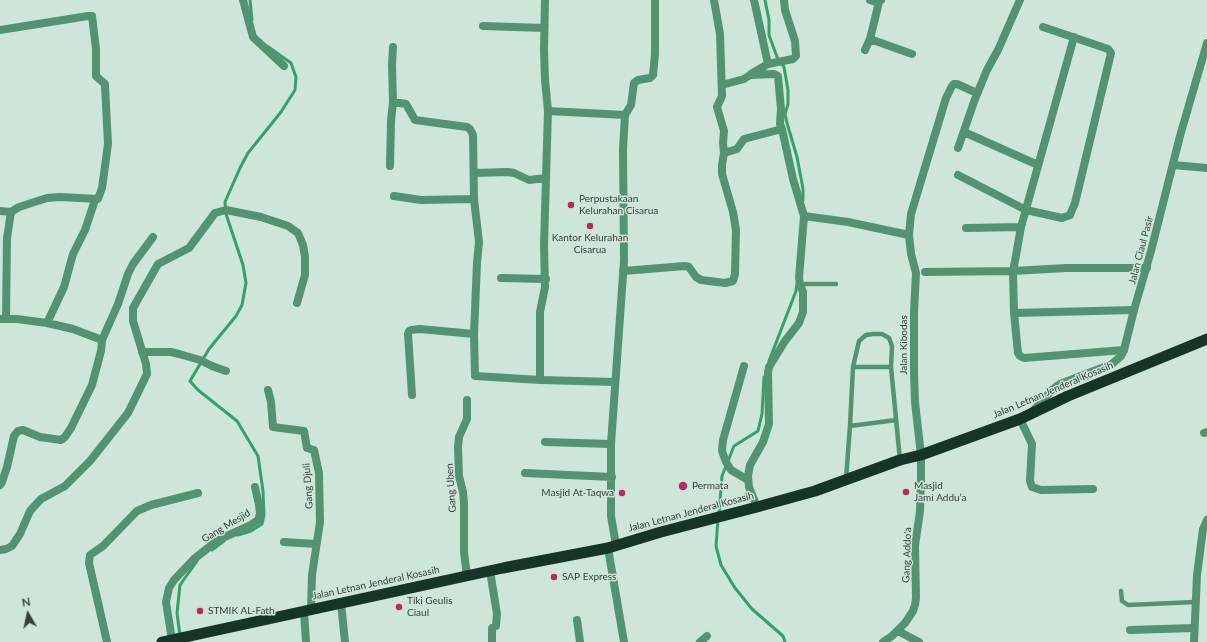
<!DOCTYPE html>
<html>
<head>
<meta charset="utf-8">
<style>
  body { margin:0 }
  #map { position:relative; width:1207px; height:642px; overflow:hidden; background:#cde6d7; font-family:Lato,sans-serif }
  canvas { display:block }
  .north { position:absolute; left:8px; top:594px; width:40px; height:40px; -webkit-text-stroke:3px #cde6d7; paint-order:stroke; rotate:351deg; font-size:11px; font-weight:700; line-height:16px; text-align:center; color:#36403a }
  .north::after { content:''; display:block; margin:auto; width:14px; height:18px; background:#36403a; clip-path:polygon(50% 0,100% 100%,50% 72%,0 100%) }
</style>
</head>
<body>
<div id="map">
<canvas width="1207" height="642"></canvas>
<div class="north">N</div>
</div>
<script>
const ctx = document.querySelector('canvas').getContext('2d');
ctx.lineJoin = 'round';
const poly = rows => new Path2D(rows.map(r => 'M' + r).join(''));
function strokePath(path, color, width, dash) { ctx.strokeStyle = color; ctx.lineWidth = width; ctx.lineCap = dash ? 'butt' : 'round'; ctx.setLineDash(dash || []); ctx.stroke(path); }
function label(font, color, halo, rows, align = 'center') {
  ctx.font = font + ' Lato,sans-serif'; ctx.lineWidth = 3; ctx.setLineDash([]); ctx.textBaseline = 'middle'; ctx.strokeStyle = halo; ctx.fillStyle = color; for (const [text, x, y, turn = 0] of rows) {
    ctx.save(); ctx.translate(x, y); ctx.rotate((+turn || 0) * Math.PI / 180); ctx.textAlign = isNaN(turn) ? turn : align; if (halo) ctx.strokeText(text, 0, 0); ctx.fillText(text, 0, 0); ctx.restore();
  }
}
strokePath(poly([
  [250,0,252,20],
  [765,0,769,20,769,35,777,57,784,67,788,90,788,104,785,114,787,123,797,157,803,189,803,200],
  [769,361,796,291,797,283],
  [719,514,722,476,734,446,758,431,762,414,764,377],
  [718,519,716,546,721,565,735,588,752,609,783,636,785,642],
  [238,535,251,531,262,524,264,515,263,491,258,456,237,421,198,390,190,381,209,349,236,316,242,305,246,283,243,265,226,214,225,202,240,168,248,153,281,112,295,90,296,77,291,63,267,46],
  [212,550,224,541],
  [180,636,177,613,180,585,197,561]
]), '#33a06d', 3);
strokePath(poly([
  [800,284,836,284],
  [853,367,859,341,866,335,873,334,882,334,889,338,892,346,891,367],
  [850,426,896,420],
  [846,479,850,426,853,367,891,367,900,460],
  [1121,591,1122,601,1128,605,1195,602]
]), '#549371', 4.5);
strokePath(poly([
  [243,0,253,37,284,66],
  [545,0,544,50,545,80,548,111,625,115,623,149,624,261,611,444,611,516,616,545],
  [714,0,720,34,722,96,717,107,724,131,723,143,724,153],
  [754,0,768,64],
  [870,0,876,2,881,0],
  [879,2,870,39,912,54],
  [483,26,544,28],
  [0,30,88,16,92,16,96,49,96,76,105,84,105,86,108,144,102,188,98,199,60,197,47,198,19,207,11,212,0,211],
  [1074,37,1021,227,1015,261,1013,271,1014,313,1018,353,1020,356,1024,358,1124,350],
  [393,47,392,65,393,102,406,104,415,120,467,127,470,129,473,135,474,199,479,242,477,263,474,334,475,376,540,380,615,382],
  [865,50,870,39],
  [751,74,768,64,793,59,796,56,795,41,785,10,784,0],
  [722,85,744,79,750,75,774,74,778,76,781,109,780,124,782,129,793,179,804,216,799,278,800,284,803,292,803,312,799,323,785,341,769,367,768,373,769,424,763,442,750,465,748,476,749,487,757,507],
  [625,115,631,105,634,83,638,80,650,78,653,75,655,54,655,0],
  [964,132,1038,165],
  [958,148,975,99,987,70,998,50,1020,0],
  [1173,165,1207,168],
  [390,166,391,121,393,102],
  [475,173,508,172,514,173,529,180,546,178],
  [958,175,1026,210,1062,218,1070,215,1072,210,1075,203,1111,53,1108,49,1043,27],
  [394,196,421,200,474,199],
  [804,216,848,222,909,235],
  [966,228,1021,227],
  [623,271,685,266,689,267,696,277,701,280,725,283,733,281,735,274,736,230,733,212,722,174,722,165,724,153,737,149,744,139,782,129],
  [925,272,1013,271,1066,268,1147,268],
  [501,278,546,279],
  [1014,313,1134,310],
  [1,319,17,319,47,323,73,329,102,340],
  [6,319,7,238,11,212],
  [47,323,64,287,73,254,85,230,95,200],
  [142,352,171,352,179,354,200,360,212,366,226,371],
  [744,366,723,440,722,451,726,462,731,470,748,480],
  [540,380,540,312,545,287,544,245,548,111],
  [268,390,271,402,273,427,304,431,307,448,314,450,319,473,320,522,312,575,311,609],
  [412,395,408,334,409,331,411,330,420,329,474,334],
  [1020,419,1032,444,1030,481,1032,487,1041,490,1093,489],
  [1204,433,1207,432],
  [545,442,611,444],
  [525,473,612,477],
  [0,485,2,482,7,467,14,436,18,431,23,430,40,437,61,440,65,437,71,428,92,385,101,351,102,340,118,304,128,274,133,264,153,237],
  [284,542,316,544],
  [608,548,624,642],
  [0,550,6,549,12,546,20,534,30,511,41,499,65,486,90,461,128,413,147,374,146,364,133,321,133,308,158,264,189,248,215,213,226,210,261,217,288,226,298,233,303,245,305,257,305,275,297,303],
  [490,571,497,614,496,626,492,628,492,642],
  [467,576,464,552,464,503,463,492,459,476,458,447,459,437,467,419,467,400],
  [341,603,345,642],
  [304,611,306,642],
  [577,620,580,642],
  [1130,630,1194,628],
  [898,631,919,642],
  [172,640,166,602,169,588,174,580,194,559,218,540,249,526,258,520,260,514,259,505,255,487],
  [107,642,89,563,90,555,103,546,137,511,151,505,198,493],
  [700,642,707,636],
  [883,642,892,636,905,623,913,611,915,605,916,598,915,546,920,511,921,477,921,455,915,402,914,373,914,312,916,273,911,254,909,235,911,214,946,98,952,86,954,84,957,84,977,93],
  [1194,642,1197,575,1203,529,1207,520]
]), '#549371', 8);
strokePath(poly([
  [1033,411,1053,389,1060,384,1112,364,1121,356,1124,350,1134,310,1151,251,1180,136,1207,43]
]), '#549371', 8);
strokePath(poly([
  [162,642,503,568,608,548,661,532,757,507,815,491,900,460,921,455,1020,419,1068,396,1207,339]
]), '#153626', 11);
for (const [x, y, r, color] of [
  [571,205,4,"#b72a5f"],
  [590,226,4,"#b72a5f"],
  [683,486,5,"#b72a5f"],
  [906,492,4,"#b72a5f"],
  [622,493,4,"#b72a5f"],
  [554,577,4,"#b72a5f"],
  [399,607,4,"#b72a5f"],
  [200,611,4,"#b72a5f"]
]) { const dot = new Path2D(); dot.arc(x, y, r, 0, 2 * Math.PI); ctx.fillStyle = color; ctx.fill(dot); strokePath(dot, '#cde6d7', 1.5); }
label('10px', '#36403a', '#cde6d7', [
  ["Perpustakaan",579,199],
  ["Kelurahan Cisarua",579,211],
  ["Kantor Kelurahan",590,238,"center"],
  ["Cisarua",590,250,"center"],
  ["Permata",692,486],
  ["Masjid",914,486],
  ["Jami Addu’a",914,498],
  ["Masjid At-Taqwa",614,493,"right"],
  ["SAP Express",562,577],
  ["Tiki Geulis",407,601],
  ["Ciaul",407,613],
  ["STMIK AL-Fath",208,611]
], 'left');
label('10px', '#36403a', '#cde6d7', [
  ["Jalan Ciaul Pasir",1141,250,-75],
  ["Jalan Kibodas",904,345,-90],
  ["Jalan Letnan Jenderal Kosasih",1053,390,-23],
  ["Gang Djuli",308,486,-94],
  ["Gang Uben",451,488,-94],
  ["Jalan Letnan Jenderal Kosasih",691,512,-15],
  ["Gang Mesjid",226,526,-31],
  ["Gang Addo'a",907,555,-88],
  ["Jalan Letnan Jenderal Kosasih",376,583,-12]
]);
</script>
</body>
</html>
